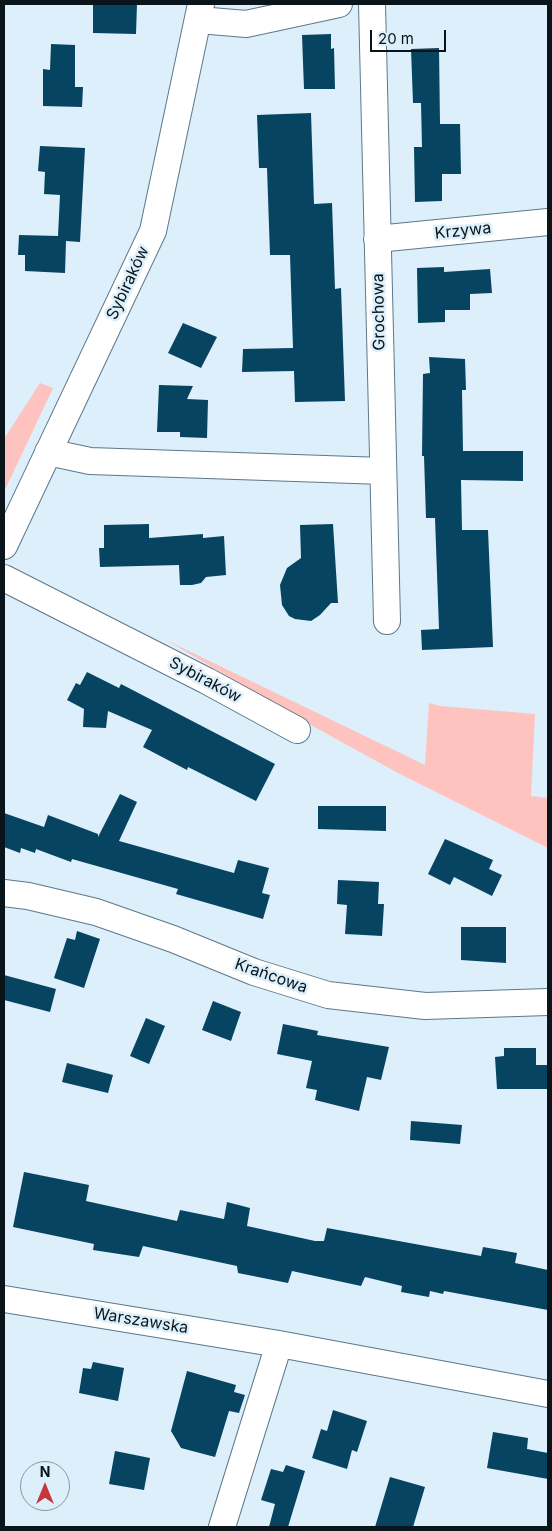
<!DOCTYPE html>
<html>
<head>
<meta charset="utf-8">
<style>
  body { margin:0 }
  #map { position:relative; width:552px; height:1531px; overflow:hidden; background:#dceffb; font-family:Inter,sans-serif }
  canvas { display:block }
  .frame { position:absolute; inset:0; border:5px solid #09141b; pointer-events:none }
  .north { position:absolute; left:20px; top:1461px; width:50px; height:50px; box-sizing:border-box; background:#dceffb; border:1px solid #8897a1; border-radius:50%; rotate:0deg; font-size:14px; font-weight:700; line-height:20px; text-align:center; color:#09141b }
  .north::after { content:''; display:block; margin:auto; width:18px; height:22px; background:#c6363a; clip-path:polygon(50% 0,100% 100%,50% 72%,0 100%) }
  .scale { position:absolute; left:370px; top:30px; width:76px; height:22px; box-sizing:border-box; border:2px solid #09141b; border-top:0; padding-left:6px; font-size:15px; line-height:18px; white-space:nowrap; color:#09141b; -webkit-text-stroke:4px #dceffb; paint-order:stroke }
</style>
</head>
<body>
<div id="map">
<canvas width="552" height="1531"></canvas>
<div class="frame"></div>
<div class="north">N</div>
<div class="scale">20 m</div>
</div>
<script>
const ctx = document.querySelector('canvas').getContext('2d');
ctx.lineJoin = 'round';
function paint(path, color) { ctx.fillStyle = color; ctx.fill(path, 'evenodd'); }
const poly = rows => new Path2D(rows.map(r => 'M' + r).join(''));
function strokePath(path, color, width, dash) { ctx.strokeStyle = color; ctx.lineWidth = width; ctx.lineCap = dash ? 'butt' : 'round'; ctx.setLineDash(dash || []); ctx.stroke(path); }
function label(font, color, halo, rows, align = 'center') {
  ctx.font = font + ' Inter,sans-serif'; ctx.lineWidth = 5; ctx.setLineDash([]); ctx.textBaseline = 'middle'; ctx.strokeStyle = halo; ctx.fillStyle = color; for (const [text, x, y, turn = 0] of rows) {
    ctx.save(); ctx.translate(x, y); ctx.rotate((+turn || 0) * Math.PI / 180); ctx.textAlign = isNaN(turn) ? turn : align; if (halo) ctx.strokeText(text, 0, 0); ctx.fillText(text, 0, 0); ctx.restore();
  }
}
paint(poly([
  [40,383,53,388,4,492,4,439],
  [166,640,425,765,429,703,440,706,535,714,531,796,548,798,548,848,398,773,309,724]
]), '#fec3be');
paint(poly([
  [93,4,137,4,136,34,93,33],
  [331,34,331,49,334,48,335,89,304,89,302,35],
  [51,44,75,45,75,87,83,87,82,107,43,106,43,69,50,70],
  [439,48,440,124,460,124,461,174,442,174,442,201,415,202,414,147,422,147,421,103,413,103,411,49],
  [311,113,314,204,332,203,335,289,341,288,345,401,295,402,294,371,242,372,243,349,293,348,290,255,270,255,267,168,259,168,257,115],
  [40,146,85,148,80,242,66,241,65,273,25,271,25,255,18,255,19,235,58,236,60,195,44,194,45,172,38,171],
  [444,267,444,272,490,269,492,293,470,294,470,310,445,310,445,322,418,323,417,268],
  [183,323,217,337,201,368,168,353],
  [429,357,465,359,466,390,462,390,463,451,523,451,523,481,461,480,462,530,488,530,493,647,422,650,421,630,439,629,435,518,426,518,424,456,422,456,423,374,430,373],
  [159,385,193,386,187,399,208,400,207,438,180,437,180,432,157,432],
  [149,524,149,538,203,534,203,538,224,536,226,575,206,577,201,583,192,585,180,585,179,565,100,567,99,548,104,548,104,525],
  [333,524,338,603,331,603,320,615,311,621,295,619,289,616,282,605,280,585,287,568,301,558,300,525],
  [87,672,119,688,121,684,275,764,256,801,188,767,187,770,143,747,152,730,108,711,106,728,83,727,84,709,67,700,76,683,80,685],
  [120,794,137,802,119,841,234,873,238,860,269,868,262,893,270,895,263,919,176,894,178,889,72,859,71,862,36,849,35,853,21,848,20,853,4,847,4,813,44,827,48,815,98,834,98,837],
  [318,806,386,806,386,831,318,829],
  [445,839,493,860,489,869,502,875,492,896,454,877,450,885,428,874],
  [338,880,379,882,378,904,384,904,382,936,345,934,347,905,337,904],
  [461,927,506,927,506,963,461,960],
  [77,931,100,939,84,988,54,978,67,938,75,940],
  [4,975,56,989,50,1012,4,1000],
  [213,1001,241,1012,231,1041,202,1030],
  [146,1018,165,1026,149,1064,130,1056],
  [283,1024,318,1031,317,1035,389,1047,381,1080,367,1077,359,1111,315,1100,317,1090,306,1088,312,1061,277,1054],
  [504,1048,536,1048,536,1065,547,1065,548,1089,497,1089,495,1057,504,1056],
  [67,1063,113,1075,108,1093,62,1082],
  [411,1121,462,1125,460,1144,410,1140],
  [24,1172,89,1185,86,1201,177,1221,180,1210,224,1219,227,1202,250,1208,247,1226,315,1241,324,1241,327,1228,481,1256,483,1247,517,1253,515,1263,548,1270,548,1310,444,1291,443,1294,430,1291,429,1297,401,1292,402,1286,365,1277,361,1286,292,1271,288,1283,238,1273,237,1266,143,1246,139,1257,93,1250,94,1244,13,1227],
  [93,1362,124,1368,118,1401,79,1393,83,1368,91,1369],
  [187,1371,236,1385,234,1392,245,1395,239,1413,229,1411,215,1457,181,1448,171,1431],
  [333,1410,367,1421,357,1452,352,1450,347,1469,312,1458,321,1429,327,1431],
  [493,1432,528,1438,527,1449,548,1453,548,1479,487,1468],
  [115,1451,150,1458,144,1490,109,1484],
  [286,1465,305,1471,288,1527,269,1527,275,1504,261,1500,271,1469,283,1472],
  [390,1477,425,1487,413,1527,375,1527]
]), '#064461');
const minor = poly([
  [372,4,387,621],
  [199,20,246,24,339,4],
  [377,239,548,222],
  [48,452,90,461,383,471],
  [4,546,153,231,201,4],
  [4,578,207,681,297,730],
  [4,893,28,896,96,912,173,939,254,972,328,995,425,1006,548,1002],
  [4,1299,279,1344,548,1394],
  [222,1527,279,1344]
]);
strokePath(minor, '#5c788a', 28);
strokePath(minor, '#fff', 26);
label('16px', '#09141b', '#dceffb', [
  ["Krzywa",463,231,-6],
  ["Sybiraków",128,283,-65],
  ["Grochowa",379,312,-91],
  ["Sybiraków",205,680,28],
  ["Krańcowa",271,976,19],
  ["Warszawska",141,1321,9]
]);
</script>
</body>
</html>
